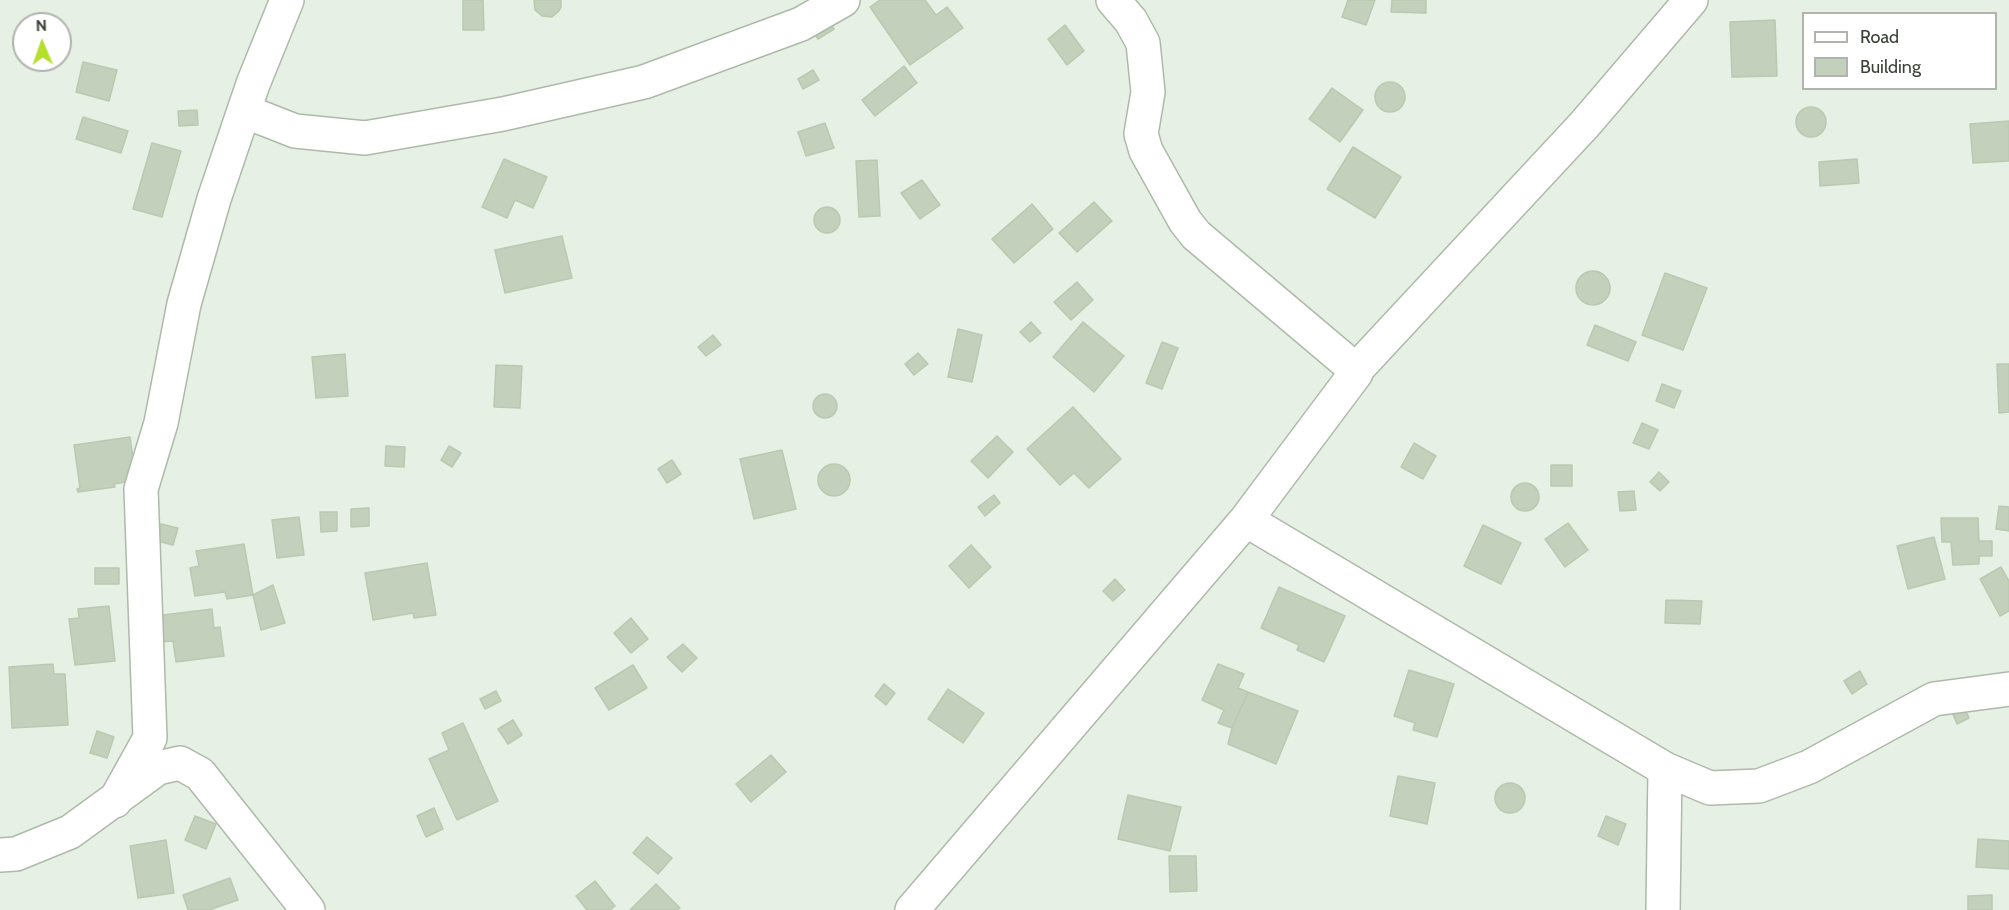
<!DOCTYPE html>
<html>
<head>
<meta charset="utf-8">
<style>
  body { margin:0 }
  #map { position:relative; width:2009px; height:910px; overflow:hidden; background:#e7f0e5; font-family:Cabin,sans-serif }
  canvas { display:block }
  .legend { position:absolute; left:1802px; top:12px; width:195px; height:78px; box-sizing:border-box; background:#fff; border:2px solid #b0b3ae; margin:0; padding:8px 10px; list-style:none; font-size:18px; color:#394135 }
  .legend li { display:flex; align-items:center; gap:12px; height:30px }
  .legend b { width:30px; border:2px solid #b0b3ae }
  .north { position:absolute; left:12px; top:12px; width:60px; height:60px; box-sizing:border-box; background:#fff; border:2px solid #b0b3ae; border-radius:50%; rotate:358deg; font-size:16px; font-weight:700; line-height:24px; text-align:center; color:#394135 }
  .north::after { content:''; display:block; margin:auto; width:21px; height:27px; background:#b4df2d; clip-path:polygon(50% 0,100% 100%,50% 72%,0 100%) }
</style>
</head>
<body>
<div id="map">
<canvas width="2009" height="910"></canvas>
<ul class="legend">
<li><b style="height:8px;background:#fff"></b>Road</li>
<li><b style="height:16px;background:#c2d0bc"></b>Building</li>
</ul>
<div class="north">N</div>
</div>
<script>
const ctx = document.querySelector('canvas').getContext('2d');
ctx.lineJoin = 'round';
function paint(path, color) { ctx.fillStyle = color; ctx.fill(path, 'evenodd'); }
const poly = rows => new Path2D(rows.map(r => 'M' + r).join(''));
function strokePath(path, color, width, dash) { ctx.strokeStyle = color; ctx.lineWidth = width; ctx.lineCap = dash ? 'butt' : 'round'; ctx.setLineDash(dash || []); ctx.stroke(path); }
const building = poly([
  [463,0,483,0,484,30,463,30,463,0],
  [534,0,561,0,561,7,559,11,552,17,542,16,535,10,534,0],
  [880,0,925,0,936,15,947,7,963,28,910,65,870,7,880,0],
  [1348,0,1375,0,1366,25,1342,17,1348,0],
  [1392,0,1426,0,1426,13,1391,12,1392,0],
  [824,14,834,29,818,39,808,25,824,14],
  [1775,20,1777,76,1732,77,1730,22,1775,20],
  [1065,25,1084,51,1067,65,1048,39,1065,25],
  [83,62,117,70,109,101,76,92,83,62],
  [904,66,917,83,875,116,862,100,904,66],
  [813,70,819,80,803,89,798,79,813,70],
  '1375 97a15 15 0 1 1 30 0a15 15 0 1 1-30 0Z',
  [1332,88,1363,110,1340,142,1309,119,1332,88],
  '1796 122a15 15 0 1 1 30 0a15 15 0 1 1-30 0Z',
  [197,110,198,125,179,126,178,111,197,110],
  [83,117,128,131,121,153,76,139,83,117],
  [2009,121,2009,161,1973,163,1970,124,2009,121],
  [825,123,834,148,806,156,798,132,825,123],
  [152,143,181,151,162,217,133,209,152,143],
  [1353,147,1401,177,1375,218,1327,189,1353,147],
  [504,159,547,177,533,208,515,200,507,218,482,207,504,159],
  [1857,159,1859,183,1820,186,1819,162,1857,159],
  [877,160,880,216,859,217,856,161,877,160],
  [922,180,940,205,920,219,901,193,922,180],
  [1094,202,1112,221,1077,252,1059,233,1094,202],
  [1032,204,1053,229,1014,263,992,239,1032,204],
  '814 220a13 13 0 1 1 26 0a13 13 0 1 1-26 0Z',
  [562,236,572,278,505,293,495,250,562,236],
  '1576 288a17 17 0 1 1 34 0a17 17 0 1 1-34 0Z',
  [1665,273,1707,288,1683,350,1642,335,1665,273],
  [1077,282,1093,300,1071,320,1054,302,1077,282],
  [1031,322,1041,333,1030,342,1020,332,1031,322],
  [1083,322,1124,356,1094,392,1053,357,1083,322],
  [1595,325,1636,342,1628,361,1587,345,1595,325],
  [958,329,982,335,972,382,948,377,958,329],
  [713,335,721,345,706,356,698,347,713,335],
  [1162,342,1178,348,1162,389,1146,383,1162,342],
  [918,353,928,364,914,375,905,364,918,353],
  [345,354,348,396,316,398,312,357,345,354],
  [1997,364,2009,364,2009,412,1999,413,1997,364],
  [496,365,522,366,520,408,494,407,496,365],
  [1662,384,1681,391,1674,408,1656,401,1662,384],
  '813 406a12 12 0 1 1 24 0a12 12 0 1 1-24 0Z',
  [1073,407,1121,459,1089,488,1074,473,1060,485,1027,449,1073,407],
  [1642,423,1658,430,1649,449,1633,443,1642,423],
  [997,436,1013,452,988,478,971,461,997,436],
  [130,437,136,480,114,484,115,487,78,492,77,489,80,488,74,445,130,437],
  [1414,443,1436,456,1423,479,1401,467,1414,443],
  [386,446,405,447,404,467,385,466,386,446],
  [449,446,461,453,452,467,441,460,449,446],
  [782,450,796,509,754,519,740,459,782,450],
  [672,460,681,474,667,483,658,469,672,460],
  '818 480a16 16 0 1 1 32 0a16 16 0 1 1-32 0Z',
  [1551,465,1572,465,1572,486,1551,486,1551,465],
  [1659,472,1669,482,1660,491,1650,482,1659,472],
  '1511 497a14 14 0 1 1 28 0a14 14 0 1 1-28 0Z',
  [1634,491,1636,510,1620,511,1618,492,1634,491],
  [994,495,1000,503,985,516,978,507,994,495],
  [1999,506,2009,507,2009,531,1996,529,1999,506],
  [369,508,369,526,351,527,351,509,369,508],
  [320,512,337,512,337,531,321,532,320,512],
  [299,517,304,555,277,558,272,520,299,517],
  [1941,518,1978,518,1979,541,1992,541,1992,556,1979,556,1979,564,1953,565,1951,542,1942,542,1941,518],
  [1568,523,1588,550,1565,567,1545,539,1568,523],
  [161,524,178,528,173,545,157,541,161,524],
  [1483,525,1521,543,1501,584,1464,566,1483,525],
  [1934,537,1945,579,1908,589,1897,546,1934,537],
  [244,544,253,595,227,599,225,592,195,596,190,568,199,566,196,551,244,544],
  [971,545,991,567,969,588,949,566,971,545],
  [427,563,436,615,414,618,413,613,373,620,365,573,427,563],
  [2001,567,2009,581,2009,611,2000,616,1980,579,2001,567],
  [95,568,119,568,119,584,95,584,95,568],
  [1115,579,1125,590,1113,601,1103,591,1115,579],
  [273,585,285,623,261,630,253,595,273,585],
  [1279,587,1345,616,1324,662,1297,650,1299,645,1261,628,1279,587],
  [1666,600,1702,601,1700,624,1665,623,1666,600],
  [109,606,115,661,75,665,69,619,79,618,78,609,109,606],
  [212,609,214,628,220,627,224,656,176,662,173,641,159,642,155,616,212,609],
  [631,618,648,639,631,653,614,633,631,618],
  [683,644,697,658,682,672,667,657,683,644],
  [53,664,54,674,65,674,68,725,12,728,9,667,53,664],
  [1218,664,1244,674,1238,688,1248,692,1232,728,1218,723,1224,710,1202,700,1218,664],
  [633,665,647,688,609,710,595,688,633,665],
  [1409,670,1454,684,1437,737,1413,730,1415,723,1394,716,1409,670],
  [1860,671,1867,684,1852,694,1844,681,1860,671],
  [884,684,895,693,886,705,875,696,884,684],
  [948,689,984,713,963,743,928,719,948,689],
  [496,691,501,701,485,709,480,699,496,691],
  [1248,692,1298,711,1276,764,1228,744,1232,728,1248,692],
  [1964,707,1969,718,1957,724,1952,712,1964,707],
  [513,720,522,735,508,744,498,729,513,720],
  [463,723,498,801,457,820,429,759,449,750,442,733,463,723],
  [97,731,114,737,107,758,90,753,97,731],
  [771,755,786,772,751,802,736,784,771,755],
  [1398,776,1435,783,1427,824,1390,816,1398,776],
  '1495 798a15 15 0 1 1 30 0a15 15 0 1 1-30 0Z',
  [1128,795,1181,807,1170,851,1118,839,1128,795],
  [434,808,443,829,426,837,417,816,434,808],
  [195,816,216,824,206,849,185,840,195,816],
  [1606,816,1626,824,1618,845,1598,836,1606,816],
  [647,837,672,858,658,874,633,853,647,837],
  [1978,839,2009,841,2009,869,1976,867,1978,839],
  [166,840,174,893,138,898,130,846,166,840],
  [1169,856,1196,856,1197,891,1170,892,1169,856],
  [230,878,238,900,209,910,188,910,183,895,230,878],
  [595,881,615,906,610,910,587,910,576,896,595,881],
  [656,884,680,908,677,910,630,910,656,884],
  [1992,895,1992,910,1968,910,1968,896,1992,895]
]);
paint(building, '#c2d0bc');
strokePath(building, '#b8cab0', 1.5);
const street = poly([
  [1113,0,1131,21,1143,43,1148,92,1141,134,1146,151,1185,221,1196,235,1356,370],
  [244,111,295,131,365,138,503,114,644,82,801,24,843,0],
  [1246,520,1665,769,1710,788,1759,786,1809,767,1934,699,2009,689],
  [115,801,150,738,141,489,161,423,184,304,214,199,253,84,287,0],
  [0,855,16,854,70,832,158,768,180,763,200,774,308,910],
  [912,910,1246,520,1356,373,1356,370,1585,124,1691,0],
  [1663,910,1665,769]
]);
strokePath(street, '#adbaa9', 36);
strokePath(street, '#fff', 33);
</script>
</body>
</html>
